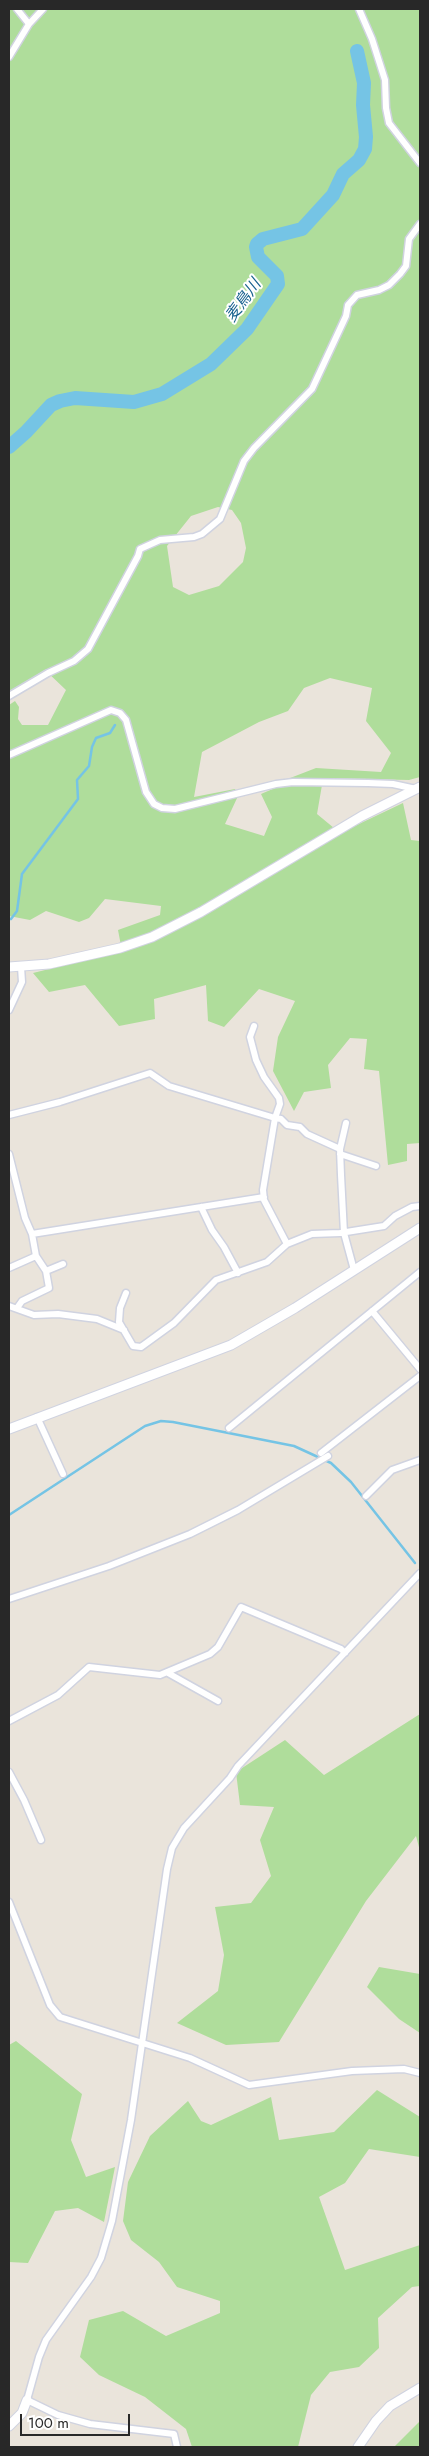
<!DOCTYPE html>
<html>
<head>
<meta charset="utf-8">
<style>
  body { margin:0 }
  #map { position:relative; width:429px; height:2456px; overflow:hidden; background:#eae4db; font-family:Jost,sans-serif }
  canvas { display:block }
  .frame { position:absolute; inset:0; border:10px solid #282828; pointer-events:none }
  .scale { position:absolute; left:20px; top:2414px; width:110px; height:22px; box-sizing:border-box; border:2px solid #282828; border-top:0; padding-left:6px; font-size:15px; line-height:18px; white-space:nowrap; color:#282828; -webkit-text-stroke:4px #fff; paint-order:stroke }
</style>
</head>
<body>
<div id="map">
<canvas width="429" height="2456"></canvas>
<div class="frame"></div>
<div class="scale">100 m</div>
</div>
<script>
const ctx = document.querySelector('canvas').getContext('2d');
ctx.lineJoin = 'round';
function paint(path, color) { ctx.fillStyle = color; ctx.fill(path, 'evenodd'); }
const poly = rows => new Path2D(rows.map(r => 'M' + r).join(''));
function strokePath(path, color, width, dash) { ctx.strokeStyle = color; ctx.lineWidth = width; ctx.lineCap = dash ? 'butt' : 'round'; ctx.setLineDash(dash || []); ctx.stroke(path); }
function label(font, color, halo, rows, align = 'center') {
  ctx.font = font + ' Jost,"Noto Sans JP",sans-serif'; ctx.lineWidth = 4; ctx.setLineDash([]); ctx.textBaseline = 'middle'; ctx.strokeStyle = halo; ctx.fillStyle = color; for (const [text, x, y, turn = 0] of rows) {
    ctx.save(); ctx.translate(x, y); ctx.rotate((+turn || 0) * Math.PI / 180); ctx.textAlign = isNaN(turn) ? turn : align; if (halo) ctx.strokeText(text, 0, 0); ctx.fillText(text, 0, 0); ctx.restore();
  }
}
paint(poly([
  [9,9,420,9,420,777,409,780,325,778,285,780,316,768,381,772,391,753,366,721,372,688,330,678,304,688,288,711,259,722,202,752,194,797,235,789,238,796,225,824,264,836,272,817,261,794,282,785,322,785,317,814,340,833,403,803,411,840,420,841,420,1143,407,1144,407,1161,388,1165,379,1071,364,1069,367,1039,350,1038,328,1065,331,1088,304,1092,294,1111,273,1071,278,1037,295,1001,259,989,224,1027,208,1021,206,985,154,999,155,1019,119,1026,85,985,49,992,33,973,122,951,118,930,160,915,161,906,105,899,89,918,79,922,46,911,30,920,9,916,9,705,15,701,19,707,18,719,22,725,48,725,66,690,45,670,9,692],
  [218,507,232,510,241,523,246,548,243,562,219,586,189,595,173,587,167,546,191,516],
  [420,1714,420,1851,416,1836,366,1901,279,2042,226,2045,177,2023,218,1991,224,1955,215,1907,251,1903,271,1876,260,1840,274,1807,240,1805,236,1772,285,1740,324,1775],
  [379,1967,420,1974,420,2033,399,2019,367,1987],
  [16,2041,82,2094,71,2140,86,2177,115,2167,104,2222,78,2208,55,2211,28,2263,9,2262,9,2045],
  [377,2090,420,2117,420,2157,369,2149,345,2183,319,2197,345,2270,420,2245,420,2286,412,2287,378,2318,379,2348,359,2367,330,2372,311,2395,298,2447,192,2447,186,2429,145,2397,99,2375,80,2357,89,2320,123,2311,166,2336,220,2313,220,2301,177,2287,159,2262,131,2240,123,2221,128,2182,150,2136,188,2101,201,2121,211,2125,271,2097,279,2140,334,2132],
  [420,2421,420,2447,394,2447]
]), '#afdd9b');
strokePath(poly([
  [9,919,11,919,17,911,22,874,78,799,77,780,89,766,92,747,96,738,110,733,115,725],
  [9,1515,145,1426,161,1421,173,1422,294,1446,331,1463,351,1482,415,1563]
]), '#75c4e5', 2.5);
strokePath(poly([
  [9,447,26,432,51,405,60,401,75,398,134,402,162,394,211,364,247,329,278,284,277,276,258,257,256,247,257,244,263,239,302,229,333,195,343,174,359,160,365,149,366,137,363,105,364,83,357,51]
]), '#75c4e5', 14);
const street = poly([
  [17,9,29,24],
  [359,9,372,39,385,80,386,108,389,123,420,163],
  [9,57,29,24,43,9],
  [9,696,48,673,74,661,88,649,138,556,140,549,160,540,194,537,202,534,220,519,244,461,254,448,312,389,346,316,348,305,357,295,379,290,389,285,400,274,406,266,409,239,420,224],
  [9,755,111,710,120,713,126,720,146,792,154,804,162,808,175,809,276,784,293,782,368,783,393,784,416,789],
  [9,1010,22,982,21,967],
  [254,1026,250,1037,256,1060,264,1077,279,1098,280,1104,275,1118,281,1119,287,1125,300,1127,307,1134,340,1149],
  [9,1115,60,1102,150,1073,169,1086,275,1118,263,1190,264,1200,287,1244,312,1234,340,1233,384,1226,395,1216,412,1207,420,1206],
  [346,1123,340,1149,341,1175,344,1233,354,1270],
  [9,1154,25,1218,32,1234,264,1197],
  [340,1154,376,1166],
  [201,1207,212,1230,224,1247,238,1273],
  [32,1234,36,1256,46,1271],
  [9,1268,36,1256],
  [126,1293,120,1308,119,1322,133,1346,141,1347,174,1323,216,1280,267,1262,287,1244],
  [9,1306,34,1315,58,1314,97,1319,124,1330],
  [17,1308,22,1301,49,1288,46,1271,63,1264],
  [372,1311,420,1369],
  [37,1417,63,1474],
  [229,1428,420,1272],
  [321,1453,420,1376],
  [366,1496,392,1470,420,1460],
  [9,1599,109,1566,190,1534,238,1510,328,1456],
  [168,1673,218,1701],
  [9,1721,58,1695,89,1667,160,1675,210,1654,218,1647,241,1607,341,1649,345,1653],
  [9,1772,24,1800,41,1840],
  [9,1902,50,2005,60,2017,190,2058,249,2085,352,2071,404,2069,420,2073],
  [177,2447,174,2434,90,2424,58,2415,27,2400,39,2357,46,2340,91,2277,101,2258,112,2221,131,2120,167,1869,172,1848,184,1828,230,1778,238,1766,420,1573]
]);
const secondary = poly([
  [9,967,49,964,120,948,152,937,201,912,362,816,420,787],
  [9,1429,231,1345,295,1308,420,1228],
  [9,2426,22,2413,27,2400],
  [358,2447,376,2421,390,2406,420,2388]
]);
strokePath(street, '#d0d3e0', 9);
strokePath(secondary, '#d0d3e0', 11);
strokePath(street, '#fff', 6);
strokePath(secondary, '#fff', 9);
label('italic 16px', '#17618e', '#fff', [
  ["麦鳥川",244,301,-54]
]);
</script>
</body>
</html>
